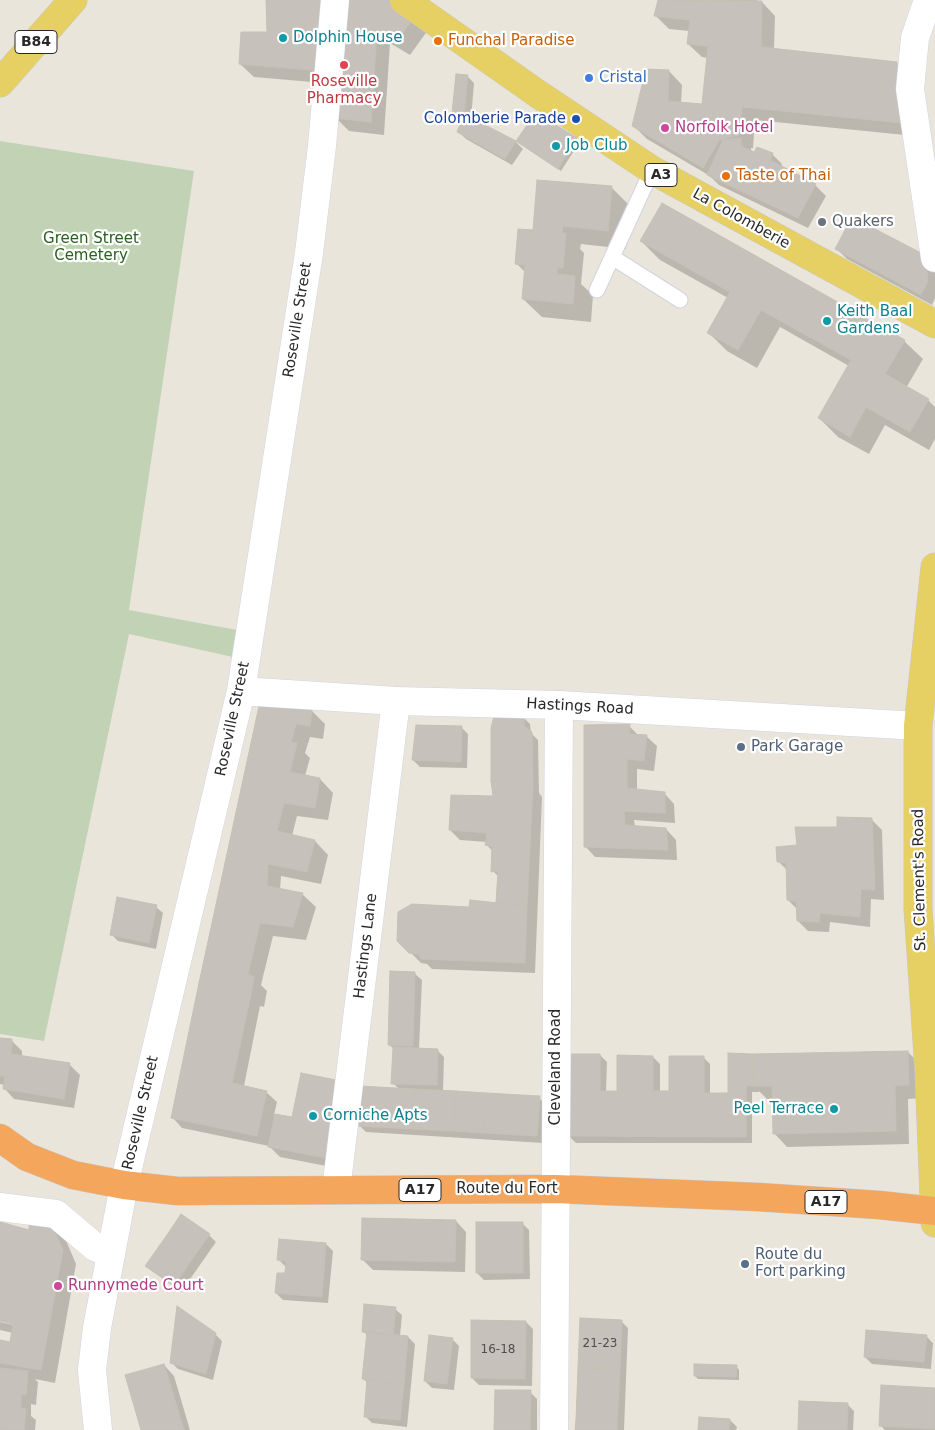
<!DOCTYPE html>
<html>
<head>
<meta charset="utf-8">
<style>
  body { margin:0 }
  canvas { display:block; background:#eae5db }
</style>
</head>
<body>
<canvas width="935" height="1430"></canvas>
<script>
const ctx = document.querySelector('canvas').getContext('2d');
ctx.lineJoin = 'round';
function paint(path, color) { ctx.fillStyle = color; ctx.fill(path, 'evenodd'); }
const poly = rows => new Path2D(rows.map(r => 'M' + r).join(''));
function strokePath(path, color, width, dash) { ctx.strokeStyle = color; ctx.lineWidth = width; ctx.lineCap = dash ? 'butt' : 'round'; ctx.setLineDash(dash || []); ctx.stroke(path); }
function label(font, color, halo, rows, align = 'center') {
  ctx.font = font + ' "DejaVu Sans",sans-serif'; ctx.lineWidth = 4.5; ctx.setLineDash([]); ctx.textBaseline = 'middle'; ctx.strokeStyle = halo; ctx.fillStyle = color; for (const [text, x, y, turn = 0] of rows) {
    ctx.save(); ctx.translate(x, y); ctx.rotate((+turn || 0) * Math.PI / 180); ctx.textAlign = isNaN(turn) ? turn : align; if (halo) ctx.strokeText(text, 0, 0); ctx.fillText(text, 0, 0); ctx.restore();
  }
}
paint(poly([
  [0,141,194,171,129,610,237,630,233,657,129,634,44,1041,0,1034]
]), '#c1d3b4');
paint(poly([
  [266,0,335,84,254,77,240,64,269,34],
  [387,0,428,30,410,55,390,43,384,135,349,131,335,117],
  [659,0,757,0,757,1,762,2,775,16,774,50,896,63,910,77,915,136,755,120,753,148,751,148,751,152,755,153,772,154,782,164,781,168,815,185,826,196,808,228,719,185,710,176,647,139,633,125,669,71,682,85,681,104,703,106,708,58,702,57,688,44,690,31,669,29,656,16],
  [467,76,474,83,471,119,516,142,523,149,512,165,466,139,459,132,463,120,461,120,454,113],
  [576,139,579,143,561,171,518,142],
  [611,187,630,206,626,249,581,244,580,249,584,253,581,284,593,295,591,322,542,317,523,299,526,273,516,263,534,232],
  [852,219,935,271,935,298,932,305,847,259,836,248],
  [641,241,904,341,923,359,906,388,928,400,935,407,935,439,929,450,885,425,869,454,838,437,819,418,849,366,780,327,757,368,727,351,709,333,728,298,660,260],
  [260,708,311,710,325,724,323,739,310,737,305,753,310,758,305,776,320,779,333,793,328,820,297,816,292,836,315,841,328,855,321,884,281,876,280,890,302,894,316,907,306,940,273,936,261,985,267,991,264,1007,260,1006,244,1086,266,1092,277,1102,274,1115,293,1119,342,1169,280,1157,269,1146,182,1128,172,1117],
  [523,717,530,724,531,733,538,740,539,793,542,797,535,973,432,969,427,964,421,963,399,941,470,908,498,904,499,877,493,871,493,852,487,845,487,842,460,840,450,830,494,797],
  [629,726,639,736,646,736,657,746,654,771,637,769,637,790,664,793,674,804,675,823,634,820,635,827,666,829,676,840,677,860,595,857,585,846],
  [461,727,468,734,467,768,420,767,413,760],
  [872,820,882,830,884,900,871,899,870,927,830,922,829,932,808,931,798,921,797,909,788,900,788,871,778,861,798,846,838,828],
  [156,907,163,913,156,949,118,941,111,934],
  [415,974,422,980,419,1049,437,1050,444,1057,443,1092,539,1098,546,1105,543,1143,366,1132,359,1125,399,1089,393,1083,394,1049,389,1045],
  [0,1039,12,1041,22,1051,22,1057,69,1064,80,1075,74,1108,14,1099,4,1088,4,1085,0,1084],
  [908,1052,921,1065,922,1098,908,1099,909,1144,787,1147,774,1133,773,1099,767,1099,759,1091,759,1092,752,1092,752,1143,576,1143,569,1136,600,1055,607,1062,606,1092,618,1092,653,1057,660,1064,660,1092,671,1092,703,1057,710,1064,710,1094,729,1094,729,1055],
  [456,1221,466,1232,465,1272,373,1270,362,1259],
  [522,1223,529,1230,530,1279,484,1280,477,1273],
  [0,1224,30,1231,51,1224,65,1238,76,1264,55,1383,35,1379,38,1382,36,1405,31,1404,31,1416,36,1420,35,1430,0,1430,0,1342,11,1344,13,1333,0,1330,0,1322,18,1326,19,1324,0,1319],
  [209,1235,216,1242,181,1292,154,1272,147,1266],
  [326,1244,333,1251,328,1303,283,1300,276,1293,286,1274,286,1267,279,1260],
  [395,1309,402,1315,400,1336,408,1337,415,1344,407,1427,372,1423,365,1416,368,1383,363,1379,368,1336,363,1331],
  [621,1321,628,1328,624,1430,577,1430],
  [526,1322,533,1329,532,1386,479,1385,472,1378],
  [215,1334,222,1341,213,1380,178,1369,171,1362],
  [926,1336,933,1343,931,1369,872,1364,865,1357],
  [452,1339,459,1346,454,1390,432,1388,425,1381],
  [164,1365,174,1376,190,1430,142,1430],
  [736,1366,739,1370,739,1380,698,1379,695,1376],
  [935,1389,935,1430,885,1430,880,1425],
  [530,1392,537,1399,537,1430,495,1430],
  [847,1404,854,1411,853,1430,799,1430],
  [730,1420,737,1427,736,1430,699,1430]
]), '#0003');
const building = poly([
  [266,0,327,0,322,71,239,64,241,32,267,32,266,0],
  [345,0,389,0,415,16,396,42,377,31,371,122,334,118,345,0],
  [658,0,762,1,761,47,897,62,902,123,742,107,739,135,719,140,703,168,632,126,646,69,669,70,668,101,702,104,708,46,687,44,690,20,654,16,658,0],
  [456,74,468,75,464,114,452,113,456,74],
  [536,112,554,124,534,153,516,141,536,112],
  [464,114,516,141,505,159,457,132,464,114],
  [554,124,577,138,558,169,534,153,554,124],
  [741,138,741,146,754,152,757,147,773,153,770,160,816,184,798,218,707,175,723,140,741,138],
  [537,180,612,186,608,231,563,226,562,233,566,233,563,268,557,268,557,274,575,276,573,304,522,299,525,265,515,264,518,229,533,230,537,180],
  [662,203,905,340,885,374,929,399,910,432,866,407,850,437,818,418,851,360,761,310,738,350,707,333,730,292,640,241,662,203],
  [852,217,925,255,928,281,921,295,835,249,852,217],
  [259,706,312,709,310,726,296,724,291,742,297,743,290,772,320,778,315,808,284,803,277,831,315,840,307,872,268,864,267,886,303,893,293,927,260,923,248,974,254,977,251,994,199,983,259,706],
  [494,716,524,716,524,726,532,732,533,785,491,781,491,728,494,716],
  [630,724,629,734,647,735,644,761,627,759,627,788,665,792,665,813,624,811,625,825,666,828,668,850,584,847,584,725,630,724],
  [416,725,462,726,461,762,412,760,416,725],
  [491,781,533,785,527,906,496,903,498,871,491,872,492,847,485,845,487,833,449,830,451,795,493,796,491,781],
  [837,817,872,818,875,890,861,889,860,917,820,913,819,922,797,921,796,902,787,900,786,863,777,862,776,847,797,845,795,827,837,827,837,817],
  [117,897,157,905,149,943,110,935,117,897],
  [470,900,527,906,525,963,420,959,420,955,409,953,397,941,398,912,412,904,469,907,470,900],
  [390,971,415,972,413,1046,388,1045,390,971],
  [199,983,251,994,232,1083,267,1091,257,1136,171,1118,199,983],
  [0,1038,12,1039,11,1054,70,1063,64,1099,3,1089,5,1076,0,1076,0,1038],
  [393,1047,438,1049,437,1085,391,1084,393,1047],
  [908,1051,909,1085,895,1086,896,1131,773,1134,772,1086,753,1086,752,1054,908,1051],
  [728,1053,752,1054,753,1086,746,1086,746,1137,567,1136,568,1054,600,1054,600,1091,617,1091,617,1055,653,1056,653,1091,669,1091,669,1056,704,1056,704,1093,728,1093,728,1053],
  [301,1073,341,1081,332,1159,268,1147,275,1114,292,1117,301,1073],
  [360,1086,414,1089,412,1129,358,1126,360,1086],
  [414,1089,456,1091,453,1131,412,1129,414,1089],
  [456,1091,486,1093,484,1133,453,1131,456,1091],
  [486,1093,540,1096,537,1136,484,1133,486,1093],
  [181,1214,210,1234,195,1255,167,1235,181,1214],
  [362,1218,456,1220,455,1262,361,1260,362,1218],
  [29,1219,51,1223,63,1250,41,1370,0,1363,0,1340,10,1342,13,1324,0,1321,0,1222,29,1230,29,1219],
  [476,1222,523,1222,523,1273,476,1273,476,1222],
  [167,1235,195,1255,174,1286,145,1266,167,1235],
  [279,1239,326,1243,322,1297,275,1293,277,1273,285,1273,286,1261,277,1260,279,1239],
  [364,1304,396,1307,393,1335,362,1332,364,1304],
  [177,1306,216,1333,206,1374,170,1363,177,1306],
  [580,1318,622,1320,620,1371,578,1368,580,1318],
  [471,1320,526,1321,525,1379,471,1378,471,1320],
  [866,1330,927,1335,924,1362,864,1357,866,1330],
  [367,1332,408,1336,404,1384,362,1379,367,1332],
  [429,1335,453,1338,447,1384,424,1381,429,1335],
  [164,1364,184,1430,141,1430,125,1375,164,1364],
  [694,1364,737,1365,736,1377,694,1376,694,1364],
  [0,1368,28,1371,26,1395,21,1394,21,1408,26,1409,24,1430,0,1430,0,1368],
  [578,1368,620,1371,617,1422,576,1420,578,1368],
  [367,1380,404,1384,400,1420,364,1417,367,1380],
  [881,1385,935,1388,935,1429,879,1426,881,1385],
  [495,1390,531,1390,530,1430,494,1430,495,1390],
  [799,1401,848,1403,847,1430,798,1430,799,1401],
  [699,1417,730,1419,729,1430,698,1430,699,1417],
  [576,1420,617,1422,617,1430,575,1430,576,1420]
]);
paint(building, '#c6c1bb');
strokePath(building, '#c5c1b5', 1);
const lane = poly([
  [612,257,680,300],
  [597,290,652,170]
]);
const street = poly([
  [928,0,915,38,910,89,935,258],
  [336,1190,396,701],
  [0,1207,56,1214,95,1247,111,1254],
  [554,1430,559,705]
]);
const secondary = poly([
  [241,691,396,701,559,705,918,726],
  [98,1430,92,1370,97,1328,124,1185,241,691,309,253,322,146,335,0]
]);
const primary = poly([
  [404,0,538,94,652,170,935,324],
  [0,83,73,0],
  [935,567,918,726,918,909,929,1071,935,1223]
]);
const highway = poly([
  [0,1138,27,1157,73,1175,124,1185,177,1191,555,1189,758,1197,879,1205,935,1211]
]);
strokePath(lane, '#d1d3e1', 17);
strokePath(street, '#d1d3e1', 29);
strokePath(secondary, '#d1d3e1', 29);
strokePath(primary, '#c7c7c7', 29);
strokePath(highway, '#c7c7c7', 29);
strokePath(lane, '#fff', 15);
strokePath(street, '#fff', 28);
strokePath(secondary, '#fff', 28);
strokePath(primary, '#e7d063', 28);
strokePath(highway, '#f4a65d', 28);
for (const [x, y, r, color] of [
  [283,38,5,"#0f9aa8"],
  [438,41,5,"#e8710a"],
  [344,65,5,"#e0444e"],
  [589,78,5,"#3f7fe0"],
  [576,119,5,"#1a4fb4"],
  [665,128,5,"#d1479c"],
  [556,146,5,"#0f9aa8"],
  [726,176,5,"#e8710a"],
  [822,222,5,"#6b7280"],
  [827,321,5,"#0f9aa8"],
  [741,747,5,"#5c6f8a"],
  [834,1109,5,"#0f9aa8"],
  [313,1116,5,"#0f9aa8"],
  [745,1264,5,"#5c6f8a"],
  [58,1286,5,"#d1479c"]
]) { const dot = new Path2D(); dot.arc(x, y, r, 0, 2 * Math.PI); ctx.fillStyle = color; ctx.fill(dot); strokePath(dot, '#fff', 2); }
label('12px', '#504f4e', null, [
  ["21-23",600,1344],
  ["16-18",498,1350]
]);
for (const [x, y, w] of [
  [36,42,42],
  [661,175,32],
  [420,1190,42],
  [826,1202,42]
]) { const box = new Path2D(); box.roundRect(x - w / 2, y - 11.5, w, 23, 4); ctx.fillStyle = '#fff'; ctx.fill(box); strokePath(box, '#292929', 1); }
label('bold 14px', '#292929', null, [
  ["B84",36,42],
  ["A3",661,175],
  ["A17",420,1190],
  ["A17",826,1202]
]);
label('15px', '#0d838f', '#fff', [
  ["Dolphin House",293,38],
  ["Job Club",566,146],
  ["Keith Baal",837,312],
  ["Gardens",837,329],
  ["Peel Terrace",824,1109,"right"],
  ["Corniche Apts",323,1116]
], 'left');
label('15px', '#c56008', '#fff', [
  ["Funchal Paradise",448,41],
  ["Taste of Thai",736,176]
], 'left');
label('15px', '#366cbe', '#fff', [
  ["Cristal",599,78]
], 'left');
label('15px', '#be3a42', '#fff', [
  ["Roseville",344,82],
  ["Pharmacy",344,99]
]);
label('15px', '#164399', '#fff', [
  ["Colomberie Parade",566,119]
], 'right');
label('15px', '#b23c85', '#fff', [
  ["Norfolk Hotel",675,128],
  ["Runnymede Court",68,1286]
], 'left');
label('15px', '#292929', '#fff', [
  ["La Colomberie",741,219,29],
  ["Roseville Street",298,320,-81],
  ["Hastings Road",580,707,3],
  ["Roseville Street",233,719,-78],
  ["St. Clement's Road",920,880,-91],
  ["Hastings Lane",366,946,-83],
  ["Cleveland Road",556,1067,-90],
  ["Roseville Street",141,1113,-77],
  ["Route du Fort",507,1189]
]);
label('15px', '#5b616d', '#fff', [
  ["Quakers",832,222]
], 'left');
label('15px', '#28611e', '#fff', [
  ["Green Street",91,239],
  ["Cemetery",91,256]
]);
label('15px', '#4e5e75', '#fff', [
  ["Park Garage",751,747],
  ["Route du",755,1255],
  ["Fort parking",755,1272]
], 'left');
</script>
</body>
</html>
